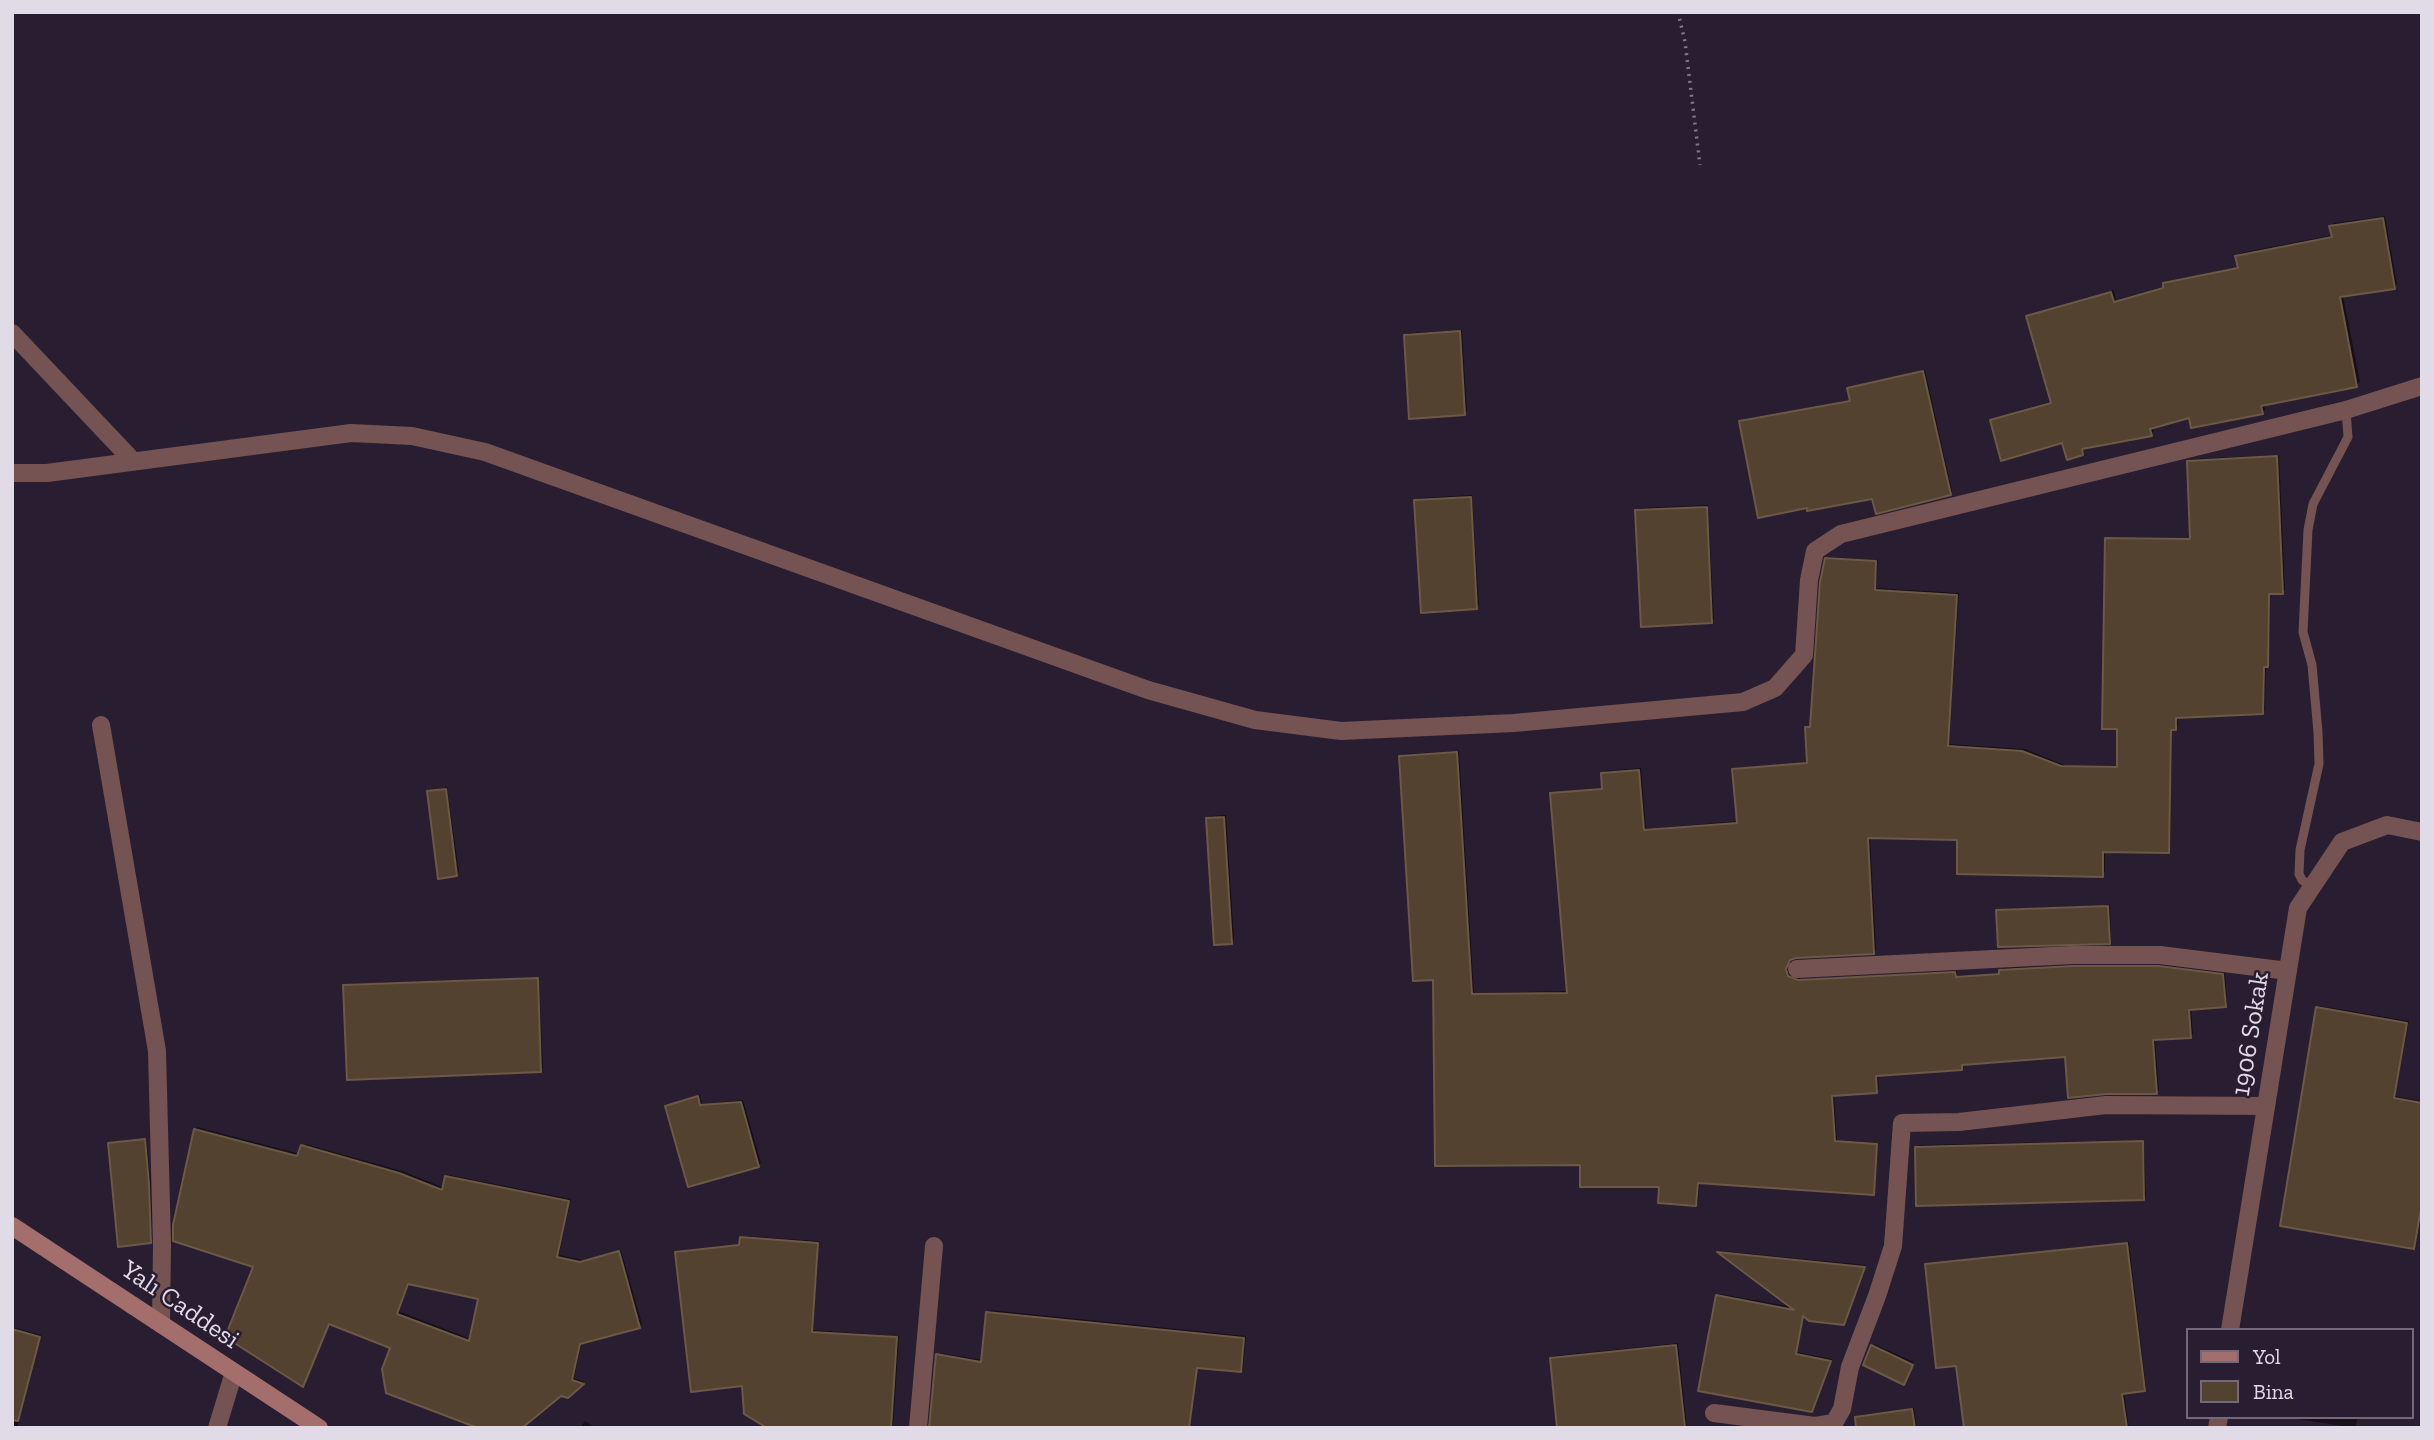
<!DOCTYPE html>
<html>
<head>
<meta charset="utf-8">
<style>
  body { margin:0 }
  #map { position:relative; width:2434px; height:1440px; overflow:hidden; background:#291e31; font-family:"Zilla Slab",serif }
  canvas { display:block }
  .frame { position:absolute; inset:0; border:14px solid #e1dae7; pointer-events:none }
  .legend { position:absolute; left:2186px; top:1328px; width:228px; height:91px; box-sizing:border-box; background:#291e31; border:2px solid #73697a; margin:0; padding:9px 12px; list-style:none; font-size:21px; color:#e1dae7 }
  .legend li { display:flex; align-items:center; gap:14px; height:35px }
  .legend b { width:35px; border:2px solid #73697a }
</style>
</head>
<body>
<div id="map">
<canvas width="2434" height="1440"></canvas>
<div class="frame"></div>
<ul class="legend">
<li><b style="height:9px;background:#a36e6c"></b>Yol</li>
<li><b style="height:19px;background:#53422f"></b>Bina</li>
</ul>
</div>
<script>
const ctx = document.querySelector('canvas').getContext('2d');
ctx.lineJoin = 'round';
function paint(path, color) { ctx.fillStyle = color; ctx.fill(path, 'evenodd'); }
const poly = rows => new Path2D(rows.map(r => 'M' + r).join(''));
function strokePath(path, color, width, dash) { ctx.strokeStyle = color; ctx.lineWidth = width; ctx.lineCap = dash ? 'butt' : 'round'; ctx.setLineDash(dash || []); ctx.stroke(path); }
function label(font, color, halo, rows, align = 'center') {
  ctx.font = font + ' "Zilla Slab",serif'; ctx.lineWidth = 5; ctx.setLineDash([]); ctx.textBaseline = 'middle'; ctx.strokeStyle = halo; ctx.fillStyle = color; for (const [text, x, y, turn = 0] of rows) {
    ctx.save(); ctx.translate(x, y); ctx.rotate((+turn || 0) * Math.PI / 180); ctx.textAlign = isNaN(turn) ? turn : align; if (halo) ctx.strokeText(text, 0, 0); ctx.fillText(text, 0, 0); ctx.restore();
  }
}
paint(poly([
  [2385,216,2397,284,2394,287,2343,295,2360,382,2357,385,2264,403,2265,410,2262,413,2190,416,2153,427,2154,431,2151,434,2084,447,2082,454,2064,441,1992,421,1995,418,2052,401,2028,317,2031,314,2114,290,2116,300,2165,286,2167,281,2239,267,2237,256,2240,253,2333,235,2331,226,2334,223],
  [1462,330,1467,411,1465,413,1406,336,1408,333],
  [1925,370,1952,491,1950,494,1873,497,1741,421,1743,419,1851,400,1849,389,1851,387],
  [2279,455,2285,590,2283,592,2270,593,2269,663,2266,665,2265,710,2263,712,2178,716,2178,726,2172,728,2170,849,2168,851,2105,850,2105,872,2102,875,1959,838,1870,837,1876,950,1874,952,1791,958,1787,965,1790,974,1801,979,1957,971,1957,976,2000,973,2003,968,2076,965,2163,965,2225,973,2227,1003,2225,1006,2191,1008,2193,1034,2190,1036,2155,1039,2159,1090,2156,1092,2067,1055,1964,1063,1961,1068,1878,1074,1879,1089,1876,1091,1834,1094,1837,1140,1878,1143,1875,1191,1873,1194,1700,1181,1698,1202,1695,1204,1661,1185,1581,1163,1435,978,1401,757,1403,754,1459,751,1474,993,1569,991,1552,794,1555,792,1603,788,1602,774,1605,771,1641,768,1646,829,1738,821,1815,764,1806,728,1812,725,1827,559,1829,557,1878,560,1876,588,1959,593,1949,744,2025,749,2064,765,2118,766,2119,728,2107,539,2109,537,2192,538,2189,461,2191,459],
  [1472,495,1479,605,1477,607,1416,500,1418,498],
  [1708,505,1714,619,1711,622,1637,511,1639,508],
  [447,787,459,872,457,875,429,792],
  [1226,815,1234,939,1231,942,1208,819,1210,816],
  [2110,905,2111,940,2109,942,1998,911,2000,909],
  [539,977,543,1068,541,1071,345,986,347,984],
  [2320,1006,2409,1021,2395,1096,2422,1101,2422,1209,2416,1245,2413,1247,2317,1008],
  [700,1095,702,1104,743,1100,761,1163,758,1165,667,1106],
  [197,1127,300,1154,305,1144,402,1171,445,1188,449,1175,571,1199,559,1255,584,1260,621,1250,642,1324,582,1342,574,1378,584,1382,567,1396,561,1394,520,1428,466,1428,471,1423,392,1347,329,1322,303,1385,255,1266,195,1130],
  [409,1283,480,1297,471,1339,398,1311],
  [146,1138,151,1181,152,1239,150,1242,109,1144,112,1142],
  [2144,1140,2146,1196,2143,1198,1916,1147,1919,1145],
  [744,1236,819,1241,813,1330,899,1336,893,1428,759,1428,762,1423,677,1253,679,1251,741,1244],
  [2129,1242,2146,1387,2144,1389,2124,1392,2129,1428,1959,1428,1966,1425,1957,1364,1927,1265,1929,1263],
  [1721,1251,1866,1265,1846,1320,1804,1315,1797,1352,1832,1359,1811,1410,1717,1296,1720,1294,1794,1307,1720,1252],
  [990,1310,1246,1336,1243,1368,1240,1370,1198,1366,1190,1428,931,1428,938,1355,940,1353,983,1360,988,1313],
  [12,1327,41,1335,17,1428,12,1428],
  [1678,1343,1687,1428,1559,1428,1551,1358,1554,1356],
  [1874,1344,1914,1362,1906,1380,1872,1346],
  [1914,1408,1917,1428,1887,1428,1858,1418,1861,1415],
  [2285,1417,2358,1417,2355,1428],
  [585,1421,596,1428,580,1428]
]), '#0007');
const building = poly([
  [2383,218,2395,289,2340,297,2357,387,2261,406,2263,414,2191,428,2189,418,2150,429,2152,436,2082,449,2083,455,2067,460,2062,443,2001,461,1990,420,2051,403,2026,316,2111,292,2114,302,2163,288,2163,283,2238,268,2235,256,2332,237,2329,226,2383,218],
  [1460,331,1465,415,1409,419,1404,335,1460,331],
  [1923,371,1951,495,1876,514,1872,499,1807,511,1807,508,1758,518,1739,421,1850,401,1847,388,1923,371],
  [2277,456,2283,594,2269,594,2268,667,2264,667,2263,714,2176,718,2176,730,2171,730,2169,853,2103,852,2103,877,1957,874,1957,840,1868,838,1874,954,1796,958,1790,960,1786,969,1788,976,1798,980,1955,972,1956,977,1999,974,1999,970,2072,966,2159,966,2223,974,2226,1007,2189,1010,2191,1038,2153,1040,2157,1094,2106,1094,2068,1098,2065,1057,1962,1065,1962,1070,1876,1076,1877,1093,1832,1096,1835,1141,1877,1144,1874,1195,1698,1183,1696,1206,1658,1203,1659,1187,1580,1187,1580,1165,1435,1166,1433,980,1413,981,1399,756,1457,752,1472,994,1567,993,1550,793,1602,789,1601,773,1639,770,1644,830,1737,823,1732,769,1807,763,1805,727,1810,727,1820,582,1825,558,1876,561,1875,590,1957,595,1948,746,2022,751,2061,766,2117,767,2117,729,2102,729,2105,538,2190,539,2187,461,2277,456],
  [1471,497,1477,609,1421,613,1414,500,1471,497],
  [1707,507,1712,623,1641,627,1635,510,1707,507],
  [446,789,457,876,438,879,427,791,446,789],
  [1224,817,1232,944,1214,945,1206,818,1224,817],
  [2108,906,2110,944,1998,947,1996,910,2108,906],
  [538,978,541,1072,347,1080,343,985,538,978],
  [2316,1007,2407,1023,2394,1098,2422,1103,2422,1203,2414,1249,2280,1226,2316,1007],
  [698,1096,700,1105,741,1102,759,1167,688,1187,665,1106,698,1096],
  [194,1129,297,1156,301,1145,399,1173,442,1190,445,1176,569,1201,557,1257,580,1262,619,1251,640,1328,580,1344,572,1380,584,1384,568,1398,561,1396,522,1428,478,1428,386,1393,382,1369,390,1348,329,1324,303,1387,225,1337,253,1267,173,1241,173,1225,194,1129],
  [408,1284,478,1299,469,1341,397,1314,408,1284],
  [145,1139,149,1184,151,1243,118,1247,108,1143,145,1139],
  [2143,1141,2144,1200,1916,1206,1915,1147,2143,1141],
  [740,1237,818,1243,812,1332,897,1337,891,1428,767,1428,744,1414,742,1386,691,1392,675,1252,739,1245,740,1237],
  [2127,1243,2145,1391,2122,1394,2127,1428,1964,1428,1956,1366,1936,1368,1925,1264,2127,1243],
  [1717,1252,1865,1267,1844,1325,1809,1321,1803,1316,1796,1354,1831,1361,1812,1412,1698,1391,1716,1295,1794,1310,1717,1252],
  [986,1312,1244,1338,1241,1372,1197,1368,1189,1428,929,1428,936,1354,981,1362,986,1312],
  [12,1329,40,1337,18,1421,12,1420,12,1329],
  [1676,1345,1685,1428,1557,1428,1550,1358,1676,1345],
  [1871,1345,1913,1365,1904,1385,1863,1365,1871,1345],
  [1912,1409,1915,1428,1856,1428,1855,1417,1912,1409]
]);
paint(building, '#53422f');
strokePath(building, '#6b5845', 2);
strokePath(poly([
  [1678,12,1685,42,1700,165]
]), '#807787', 3.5, [2, 5]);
strokePath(poly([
  [2312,887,2302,880,2299,874,2300,850,2319,764,2318,732,2312,665,2303,632,2308,530,2313,504,2348,437,2346,410]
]), '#755352', 9);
strokePath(poly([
  [12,333,133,461],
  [12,473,47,473,351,433,412,436,485,452,1148,690,1255,720,1341,731,1514,723,1743,702,1775,688,1804,655,1809,580,1815,551,1841,534,2346,410,2422,386],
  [101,725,157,1051,162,1245,161,1324],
  [1797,969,2072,955,2160,955,2288,971],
  [2230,1330,2298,908,2342,842,2387,825,2422,832],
  [1714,1413,1815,1426,1834,1423,1842,1409,1850,1367,1877,1296,1893,1246,1902,1123,1959,1122,2106,1105,2266,1106],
  [217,1428,234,1372],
  [918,1428,934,1246],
  [2217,1428,2219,1417]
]), '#755352', 18);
strokePath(poly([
  [12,1226,319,1428]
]), '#a36e6c', 18);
label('26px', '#e1dae7', '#291e31', [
  ["1906 Sokak",2251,1034,-81],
  ["Yalı Caddesi",180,1305,34]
]);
</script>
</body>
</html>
